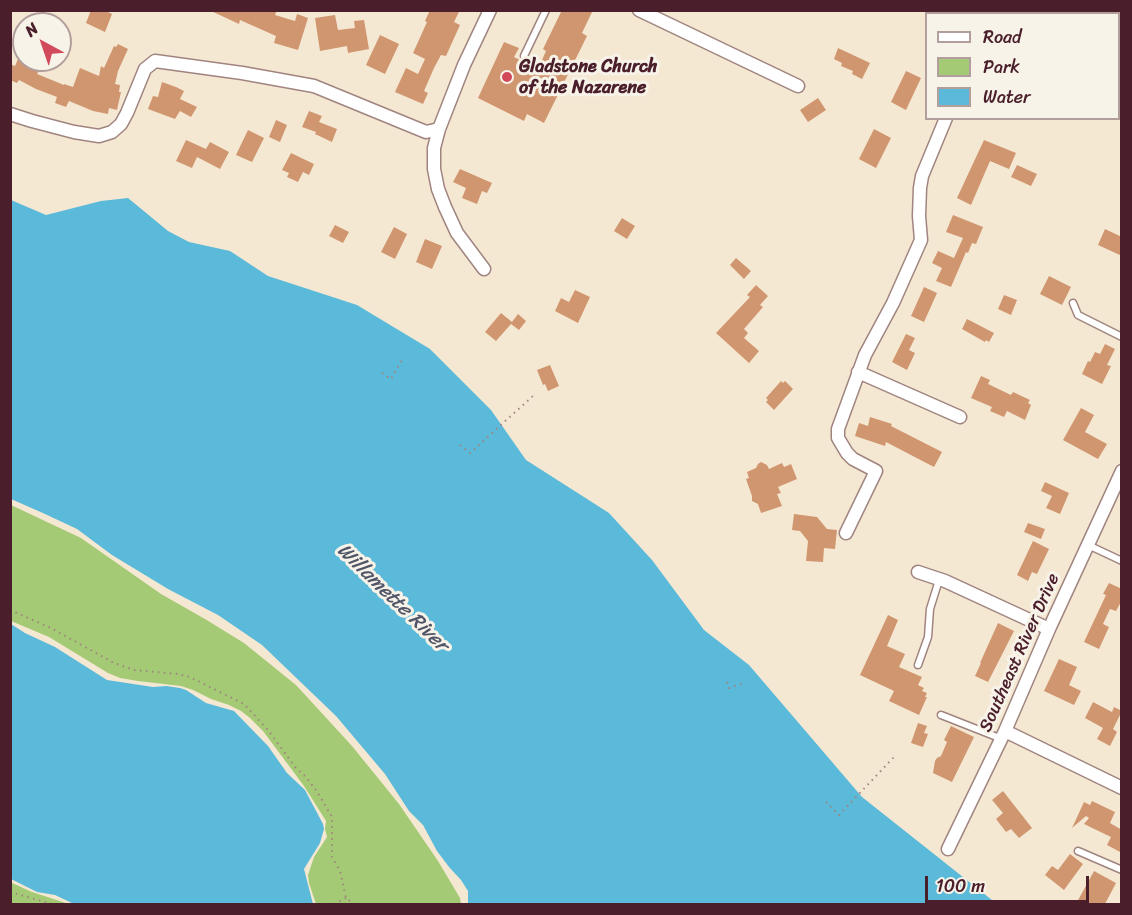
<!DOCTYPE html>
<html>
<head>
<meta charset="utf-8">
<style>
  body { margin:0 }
  #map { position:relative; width:1132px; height:915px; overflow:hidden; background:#f5e8d3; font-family:Sriracha,sans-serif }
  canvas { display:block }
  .frame { position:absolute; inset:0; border:12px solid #4a1f2b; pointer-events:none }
  .legend { position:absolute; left:925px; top:12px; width:195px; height:108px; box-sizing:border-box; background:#f7f3e8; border:2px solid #b29e9c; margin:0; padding:8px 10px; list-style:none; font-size:18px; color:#4a1f2b }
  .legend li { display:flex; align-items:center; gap:12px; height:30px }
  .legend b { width:30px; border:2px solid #b29e9c }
  .north { position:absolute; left:12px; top:12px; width:60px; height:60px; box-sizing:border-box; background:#f7f3e8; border:2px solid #b29e9c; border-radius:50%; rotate:320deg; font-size:16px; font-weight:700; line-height:24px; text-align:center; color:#4a1f2b }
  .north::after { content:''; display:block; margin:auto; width:21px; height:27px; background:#d1495b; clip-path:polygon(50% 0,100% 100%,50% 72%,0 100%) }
  .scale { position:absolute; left:925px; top:876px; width:164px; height:27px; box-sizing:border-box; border:3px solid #4a1f2b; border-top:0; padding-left:8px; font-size:18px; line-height:21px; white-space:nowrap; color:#4a1f2b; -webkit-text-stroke:4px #f7f3e8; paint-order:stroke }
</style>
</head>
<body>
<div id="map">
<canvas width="1132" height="915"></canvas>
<div class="frame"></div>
<ul class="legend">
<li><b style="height:8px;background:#fff"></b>Road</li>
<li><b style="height:16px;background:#a4ca75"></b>Park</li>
<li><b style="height:16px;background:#5bb9d9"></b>Water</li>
</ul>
<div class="north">N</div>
<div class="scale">100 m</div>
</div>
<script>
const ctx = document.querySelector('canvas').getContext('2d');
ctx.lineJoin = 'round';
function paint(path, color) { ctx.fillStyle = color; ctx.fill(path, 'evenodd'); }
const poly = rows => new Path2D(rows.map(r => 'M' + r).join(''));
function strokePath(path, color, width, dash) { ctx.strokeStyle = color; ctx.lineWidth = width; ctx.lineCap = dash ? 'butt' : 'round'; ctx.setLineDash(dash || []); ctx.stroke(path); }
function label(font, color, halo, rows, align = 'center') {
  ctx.font = font + ' Sriracha,sans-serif'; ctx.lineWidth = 6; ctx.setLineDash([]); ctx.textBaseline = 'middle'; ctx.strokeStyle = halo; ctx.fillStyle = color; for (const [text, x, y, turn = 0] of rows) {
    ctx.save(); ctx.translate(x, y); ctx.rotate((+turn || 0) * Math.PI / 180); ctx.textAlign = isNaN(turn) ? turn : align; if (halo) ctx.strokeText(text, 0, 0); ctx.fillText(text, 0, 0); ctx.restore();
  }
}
paint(poly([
  [11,505,81,538,161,594,205,619,244,643,296,685,352,746,399,804,438,861,460,898,461,904,316,904,309,883,308,875,314,857,327,837,325,829,326,821,304,786,263,731,250,718,241,711,229,705,211,699,193,690,181,686,138,681,120,678,108,673,49,637,11,621],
  [10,882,32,892,69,904,11,904]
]), '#a4ca75');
paint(poly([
  [128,198,168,231,189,242,230,251,268,276,357,305,430,349,491,410,526,460,609,513,652,560,704,630,749,665,862,797,997,904,468,904,468,891,461,880,449,867,437,851,423,825,409,811,385,774,336,716,262,645,218,615,168,589,112,555,77,529,45,514,11,499,11,200,46,215,101,201],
  [11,624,25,633,55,647,107,680,153,687,166,686,180,688,186,690,206,703,234,711,268,746,287,773,305,790,323,824,324,829,320,843,304,869,313,904,74,904,55,895,37,892,11,879]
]), '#5bb9d9');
paint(poly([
  [91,10,104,10,112,14,105,32,86,23],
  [209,10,277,10,275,15,295,21,297,14,308,18,298,50,274,43,276,36,240,20,239,24],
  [430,10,460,10,454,22,460,25,446,56,441,55,434,68,424,91,428,93,423,104,395,92,406,68,418,74,425,59,413,53,427,22,425,21],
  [562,10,593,10,582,33,587,36,544,123,527,114,524,121,478,98,504,42,519,48,514,57,538,69,546,51,543,49],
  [335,15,338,30,355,28,354,21,364,20,369,49,348,53,347,46,320,51,315,18],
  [380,35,399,44,385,74,366,65],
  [118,44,128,49,118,71,115,84,120,85,119,92,121,92,117,110,109,108,108,114,93,111,69,101,66,107,55,103,57,97,36,89,19,80,17,83,10,80,10,64,15,66,18,59,40,69,37,74,64,85,64,84,73,87,80,68,99,76,101,66,104,68,114,46,116,47],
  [838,48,870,63,862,79,852,74,853,71,841,66,842,63,834,59],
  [906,71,921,78,906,110,891,102],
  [162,82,176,87,184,91,180,99,197,107,191,117,180,111,175,119,148,109,153,96,158,97],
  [818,98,826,110,808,122,800,110],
  [309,111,322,116,319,122,337,129,332,142,315,134,316,132,302,127],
  [276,120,287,125,280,142,269,137],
  [874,129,891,138,876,168,859,159],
  [248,130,264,138,252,162,236,155],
  [186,140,206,149,210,142,229,152,220,169,197,157,192,168,176,161],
  [984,140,1016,153,1009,169,990,161,971,205,957,198],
  [291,153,314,164,309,175,303,172,298,182,287,177,289,173,282,170],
  [1017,165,1037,174,1031,186,1011,177],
  [460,169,492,183,487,193,482,191,477,204,462,198,466,188,453,182],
  [953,215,983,227,976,244,972,243,968,253,966,252,951,287,936,281,942,268,932,263,938,251,954,258,963,238,946,232],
  [622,218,635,226,627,239,614,231],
  [335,225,349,232,343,243,329,236],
  [394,227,407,234,395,259,381,252],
  [1105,229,1122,237,1122,256,1098,245],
  [425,239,442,246,432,269,416,262],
  [736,258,751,271,744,279,730,265],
  [1049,276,1071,287,1062,305,1040,294],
  [756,285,768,296,760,305,763,307,744,329,748,333,744,338,759,351,749,363,716,333,750,297,747,295],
  [924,287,937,293,924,322,911,316],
  [575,290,590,297,578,323,555,311,561,298,569,302],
  [1004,295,1017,300,1011,315,998,309],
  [501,313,512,322,518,314,526,321,519,330,511,324,496,341,485,332],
  [967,319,994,333,989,342,986,340,985,342,962,329],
  [906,334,915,338,909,350,915,353,907,370,892,362],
  [1105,344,1115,349,1107,365,1111,366,1102,384,1082,374,1088,361,1090,362,1095,352,1100,354],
  [550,365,559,386,548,391,545,384,543,385,537,370],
  [981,376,990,380,988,384,1011,395,1013,392,1030,400,1028,403,1031,405,1025,420,1007,411,1004,417,990,411,992,407,971,398],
  [781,381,783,383,785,381,793,389,774,410,766,402,768,400,766,398],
  [1081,408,1094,415,1085,432,1107,444,1098,459,1063,440],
  [870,417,892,424,891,426,942,452,934,467,886,442,885,446,855,436,859,423,868,426],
  [761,462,767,465,769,469,782,463,784,467,791,464,797,479,778,487,781,493,777,494,782,506,761,513,758,504,752,501,752,496,746,479,749,478,747,472,756,468,758,464],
  [1045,482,1069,493,1060,514,1046,508,1052,496,1041,491],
  [794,514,817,517,827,529,837,530,835,549,824,548,823,562,806,561,808,541,800,531,792,530],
  [1028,523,1045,529,1041,539,1024,532],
  [1033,541,1049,549,1037,574,1032,572,1028,581,1017,575],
  [1109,583,1122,589,1122,600,1116,611,1110,609,1103,624,1109,627,1099,649,1084,642,1106,595,1103,594],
  [888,615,898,620,887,646,905,654,899,667,922,677,918,685,924,688,922,691,927,693,925,697,927,697,919,715,889,701,894,691,860,675],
  [998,623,1014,631,988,682,975,676,981,663,980,663],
  [1059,659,1077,667,1069,685,1081,691,1074,705,1044,691],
  [1093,702,1112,712,1114,707,1122,711,1113,729,1117,732,1110,746,1097,739,1103,728,1085,718],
  [918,723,927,726,924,733,928,734,923,747,911,743],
  [951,726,974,737,952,782,933,773,935,761,937,758,941,756,947,742,944,740],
  [1003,791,1032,828,1019,838,1011,829,1006,832,996,819,1003,813,992,800],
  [1092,801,1115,812,1110,823,1122,830,1122,853,1107,845,1111,837,1084,824,1089,818,1086,816,1072,828,1084,802,1090,805],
  [1070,854,1083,864,1064,890,1045,875,1052,866,1058,870],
  [1094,871,1116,883,1105,904,1076,904]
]), '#d0966f');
const lane = poly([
  [524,56,546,10],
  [1073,303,1078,315,1122,337],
  [1088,545,1122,561],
  [918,665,928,637,930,609,939,580],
  [941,715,1002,739],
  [1078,851,1122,870]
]);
const street = poly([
  [639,10,798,86],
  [993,14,994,10],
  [10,114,32,121,74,132,99,136,112,132,121,124,127,113,145,69,155,61,242,73,314,86,426,132,439,129],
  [484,269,457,233,445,207,438,189,434,169,434,148,439,129,464,65,490,10],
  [858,372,960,417],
  [846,533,876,471,853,459,847,453,838,438,838,429,865,355,893,303,921,240,919,216,920,188,922,176,946,118],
  [918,572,945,581,1049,629],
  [1005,731,1122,788],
  [948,849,1005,731,1049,629,1122,471]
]);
strokePath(lane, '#a0847f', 9);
strokePath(street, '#a0847f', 15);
strokePath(poly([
  [382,373,391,379,403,358],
  [460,445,470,453,534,395],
  [10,610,51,628,114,663,134,670,178,674,190,677,244,704,268,730,295,767,306,777,316,790,332,817,332,857,340,871,346,898,354,904],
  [727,682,729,688,743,683],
  [826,802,839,815,894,757],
  [10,892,52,904],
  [334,904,346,898]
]), '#a0847f', 2, [1.5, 4.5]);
strokePath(lane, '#fff', 6);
strokePath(street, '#fff', 12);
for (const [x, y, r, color] of [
  [507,77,6,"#d1495b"]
]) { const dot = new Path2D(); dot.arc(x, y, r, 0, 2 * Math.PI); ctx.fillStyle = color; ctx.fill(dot); strokePath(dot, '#f7f3e8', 2); }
label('bold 18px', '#4a1f2b', '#f7f3e8', [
  ["Gladstone Church",519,67],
  ["of the Nazarene",519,88]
], 'left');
label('18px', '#4a1f2b', '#f7f3e8', [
  ["Southeast River Drive",1020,653,-66]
]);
label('italic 20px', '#505568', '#f7f3e8', [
  ["Willamette River",392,598,44]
]);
</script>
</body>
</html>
